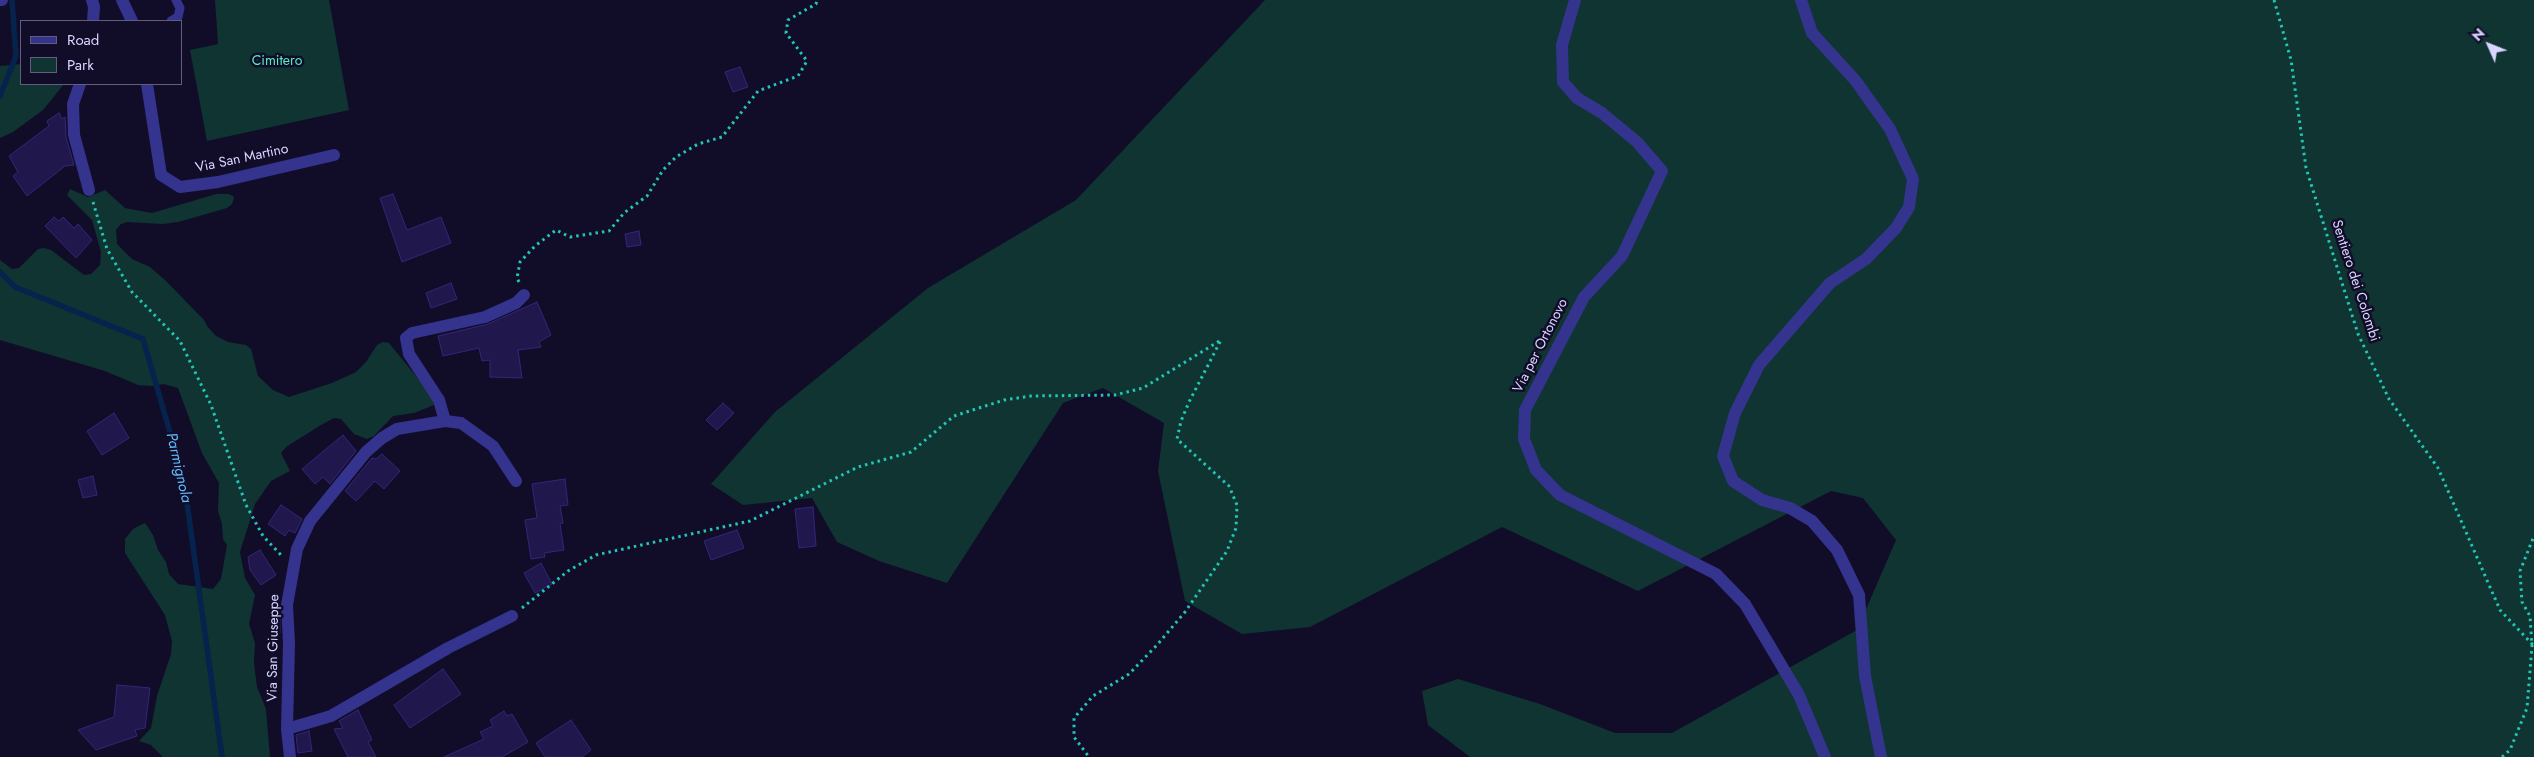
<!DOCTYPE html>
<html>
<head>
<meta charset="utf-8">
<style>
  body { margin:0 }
  #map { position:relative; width:2534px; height:757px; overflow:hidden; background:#110d29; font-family:Jost,sans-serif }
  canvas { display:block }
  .legend { position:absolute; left:20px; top:20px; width:162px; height:65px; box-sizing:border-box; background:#110d29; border:1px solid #615d7f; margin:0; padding:6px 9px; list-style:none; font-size:15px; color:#d8d5ff }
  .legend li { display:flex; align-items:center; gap:10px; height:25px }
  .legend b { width:25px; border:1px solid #615d7f }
  .north { position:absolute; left:2464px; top:20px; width:50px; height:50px; -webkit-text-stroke:4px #110d29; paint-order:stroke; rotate:314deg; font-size:14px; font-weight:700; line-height:20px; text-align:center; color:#d8d5ff }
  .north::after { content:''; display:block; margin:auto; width:18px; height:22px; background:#d8d5ff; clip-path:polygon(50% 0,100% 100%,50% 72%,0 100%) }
</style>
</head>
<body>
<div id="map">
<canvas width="2534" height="757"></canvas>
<ul class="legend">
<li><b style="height:6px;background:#34338d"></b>Road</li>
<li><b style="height:14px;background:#0f3431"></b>Park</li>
</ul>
<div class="north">N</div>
</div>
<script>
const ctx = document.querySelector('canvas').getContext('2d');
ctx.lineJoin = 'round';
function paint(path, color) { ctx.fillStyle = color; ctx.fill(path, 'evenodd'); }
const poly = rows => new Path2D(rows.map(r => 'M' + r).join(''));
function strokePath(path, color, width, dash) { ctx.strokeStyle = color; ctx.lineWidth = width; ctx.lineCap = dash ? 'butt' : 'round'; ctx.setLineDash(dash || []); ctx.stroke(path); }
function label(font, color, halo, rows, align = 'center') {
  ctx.font = font + ' Jost,sans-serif'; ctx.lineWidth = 5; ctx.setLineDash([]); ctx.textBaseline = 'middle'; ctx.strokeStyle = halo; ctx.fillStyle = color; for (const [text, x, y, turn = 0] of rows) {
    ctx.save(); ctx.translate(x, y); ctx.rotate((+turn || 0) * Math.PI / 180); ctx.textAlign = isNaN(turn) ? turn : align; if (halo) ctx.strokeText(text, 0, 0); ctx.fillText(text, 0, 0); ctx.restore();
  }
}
paint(poly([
  [215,0,329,0,349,110,207,141,190,50,218,44],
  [1265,0,2534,0,2534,757,1470,757,1428,725,1422,691,1458,679,1540,704,1615,733,1672,733,1857,630,1896,540,1863,498,1831,491,1638,591,1502,527,1310,627,1242,634,1185,601,1158,471,1164,423,1103,388,1063,403,947,583,879,561,837,542,812,498,743,505,711,484,775,412,928,288,1076,200],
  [21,64,21,84,64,84,43,110,13,132,0,138,0,66],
  [70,189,88,197,105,190,125,208,152,213,216,194,229,194,234,197,232,204,227,208,178,222,163,224,127,222,121,224,116,230,117,244,132,259,150,267,165,280,204,320,207,326,216,336,228,342,246,345,251,349,258,376,273,390,289,397,332,383,356,372,366,362,377,345,383,342,389,343,433,397,434,405,414,413,393,416,374,436,367,439,354,434,341,419,334,418,321,425,286,447,281,453,290,471,271,481,255,504,240,552,245,578,255,595,249,624,255,643,254,663,257,687,266,709,270,757,163,757,151,745,139,741,151,728,157,696,171,654,172,641,165,615,125,553,125,539,133,529,145,523,153,535,158,550,166,562,169,574,178,584,213,589,221,579,227,545,223,539,222,524,218,511,219,483,202,453,178,388,164,384,151,386,138,385,105,371,0,340,0,260,12,269,19,268,38,249,44,248,51,250,84,275,91,274,100,265,101,252,92,220,67,195]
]), '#0f3431');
strokePath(poly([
  [0,96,16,56,12,0],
  [0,272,15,287,143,339,184,481,222,757]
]), '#06234e', 5.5);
const building = poly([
  [740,67,748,87,733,92,725,72,740,67],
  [59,113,62,119,65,117,66,137,74,165,65,166,27,196,13,176,18,172,9,156,49,126,47,121,59,113],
  [393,194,407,230,441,217,451,243,402,262,380,198,393,194],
  [54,217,59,221,63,217,74,228,78,224,92,240,76,258,45,226,54,217],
  [639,231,641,245,627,247,625,234,639,231],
  [451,283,457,299,431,308,426,293,451,283],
  [537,302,551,335,539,342,541,347,518,350,522,378,490,377,490,360,482,361,479,348,443,356,438,336,488,324,537,302],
  [723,403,734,413,717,430,706,420,723,403],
  [114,413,129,438,102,455,87,431,114,413],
  [343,435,356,451,330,484,323,477,315,484,302,469,343,435],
  [382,454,400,471,384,489,375,481,356,501,345,491,372,458,376,459,382,454],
  [93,476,97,495,83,498,78,480,93,476],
  [565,479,568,505,560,506,563,523,560,524,564,550,544,553,545,557,531,559,525,520,537,518,532,484,565,479],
  [281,505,302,519,295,533,289,530,285,536,268,524,281,505],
  [813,507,816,546,799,548,795,509,813,507],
  [737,530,744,548,711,560,704,541,737,530],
  [260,550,276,575,261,585,250,570,248,557,260,550],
  [541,563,552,584,535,593,524,573,541,563],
  [270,618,280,618,280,633,270,633,270,618],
  [443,669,461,694,410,728,394,705,443,669],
  [117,685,150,688,145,728,135,730,137,736,96,750,78,730,114,717,117,685],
  [358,710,372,740,368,742,376,757,348,757,334,729,343,728,339,721,358,710],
  [504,711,507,716,512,714,528,742,502,757,444,757,484,739,480,732,493,726,490,720,504,711],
  [571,720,591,750,582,757,545,757,536,743,571,720],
  [309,731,312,751,298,753,296,735,309,731]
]);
paint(building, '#20174c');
strokePath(building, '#34267a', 1);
strokePath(poly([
  [2274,0,2291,60,2306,168,2358,334,2389,399,2438,468,2500,610,2534,646],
  [93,202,107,249,132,292,180,341,211,405,246,505,263,536,281,555],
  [519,282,517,278,520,262,535,246,556,230,570,237,609,231,624,213,647,196,663,170,676,157,698,144,722,137,758,91,798,76,807,61,786,33,788,20,816,4,817,0],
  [522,608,568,571,596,555,750,521,858,467,911,452,954,416,1004,400,1031,396,1115,395,1143,388,1221,340,1189,402,1181,421,1177,439,1229,486,1237,505,1236,528,1227,551,1185,612,1157,645,1129,674,1093,696,1074,718,1074,737,1089,757],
  [2502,757,2510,750,2527,708,2532,646,2530,616,2522,602,2520,571,2534,536]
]), '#22c6b7', 3, [2.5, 4]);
strokePath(poly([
  [171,21,178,17,180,8,176,0]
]), '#34338d', 9);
strokePath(poly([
  [0,0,2,0],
  [92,0,94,7,93,21],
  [122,0,132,21],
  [80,84,73,104,74,135,89,190],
  [147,84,161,175,180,187,218,182,334,155],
  [445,421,461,423,493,446,516,481],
  [287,729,331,716,448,648,512,616],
  [290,757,287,729,289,643,287,605,297,549,310,521,366,452,382,438,397,429,445,421,439,400,409,354,406,338,412,333,485,317,516,303,524,295]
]), '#34338d', 12);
strokePath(poly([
  [1575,0,1562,45,1563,82,1577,98,1602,113,1637,142,1662,171,1622,256,1584,297,1525,410,1524,439,1536,470,1560,495,1716,574,1745,604,1799,695,1825,757],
  [1801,0,1812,33,1855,80,1890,129,1913,179,1909,207,1896,228,1866,259,1830,283,1759,365,1735,413,1723,456,1733,481,1762,500,1790,508,1812,521,1837,550,1859,595,1865,676,1881,757]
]), '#34338d', 12);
label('14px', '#53edc1', '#110d29', [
  ["Cimitero",277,62]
]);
label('14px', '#d8d5ff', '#110d29', [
  ["Via San Martino",242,159,-12],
  ["Sentiero dei Colombi",2355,281,72],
  ["Via per Ortonovo",1541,346,-63],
  ["Via San Giuseppe",274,648,-89]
]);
label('italic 15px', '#63bcff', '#110d29', [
  ["Parmignola",178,468,77]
]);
</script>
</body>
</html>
